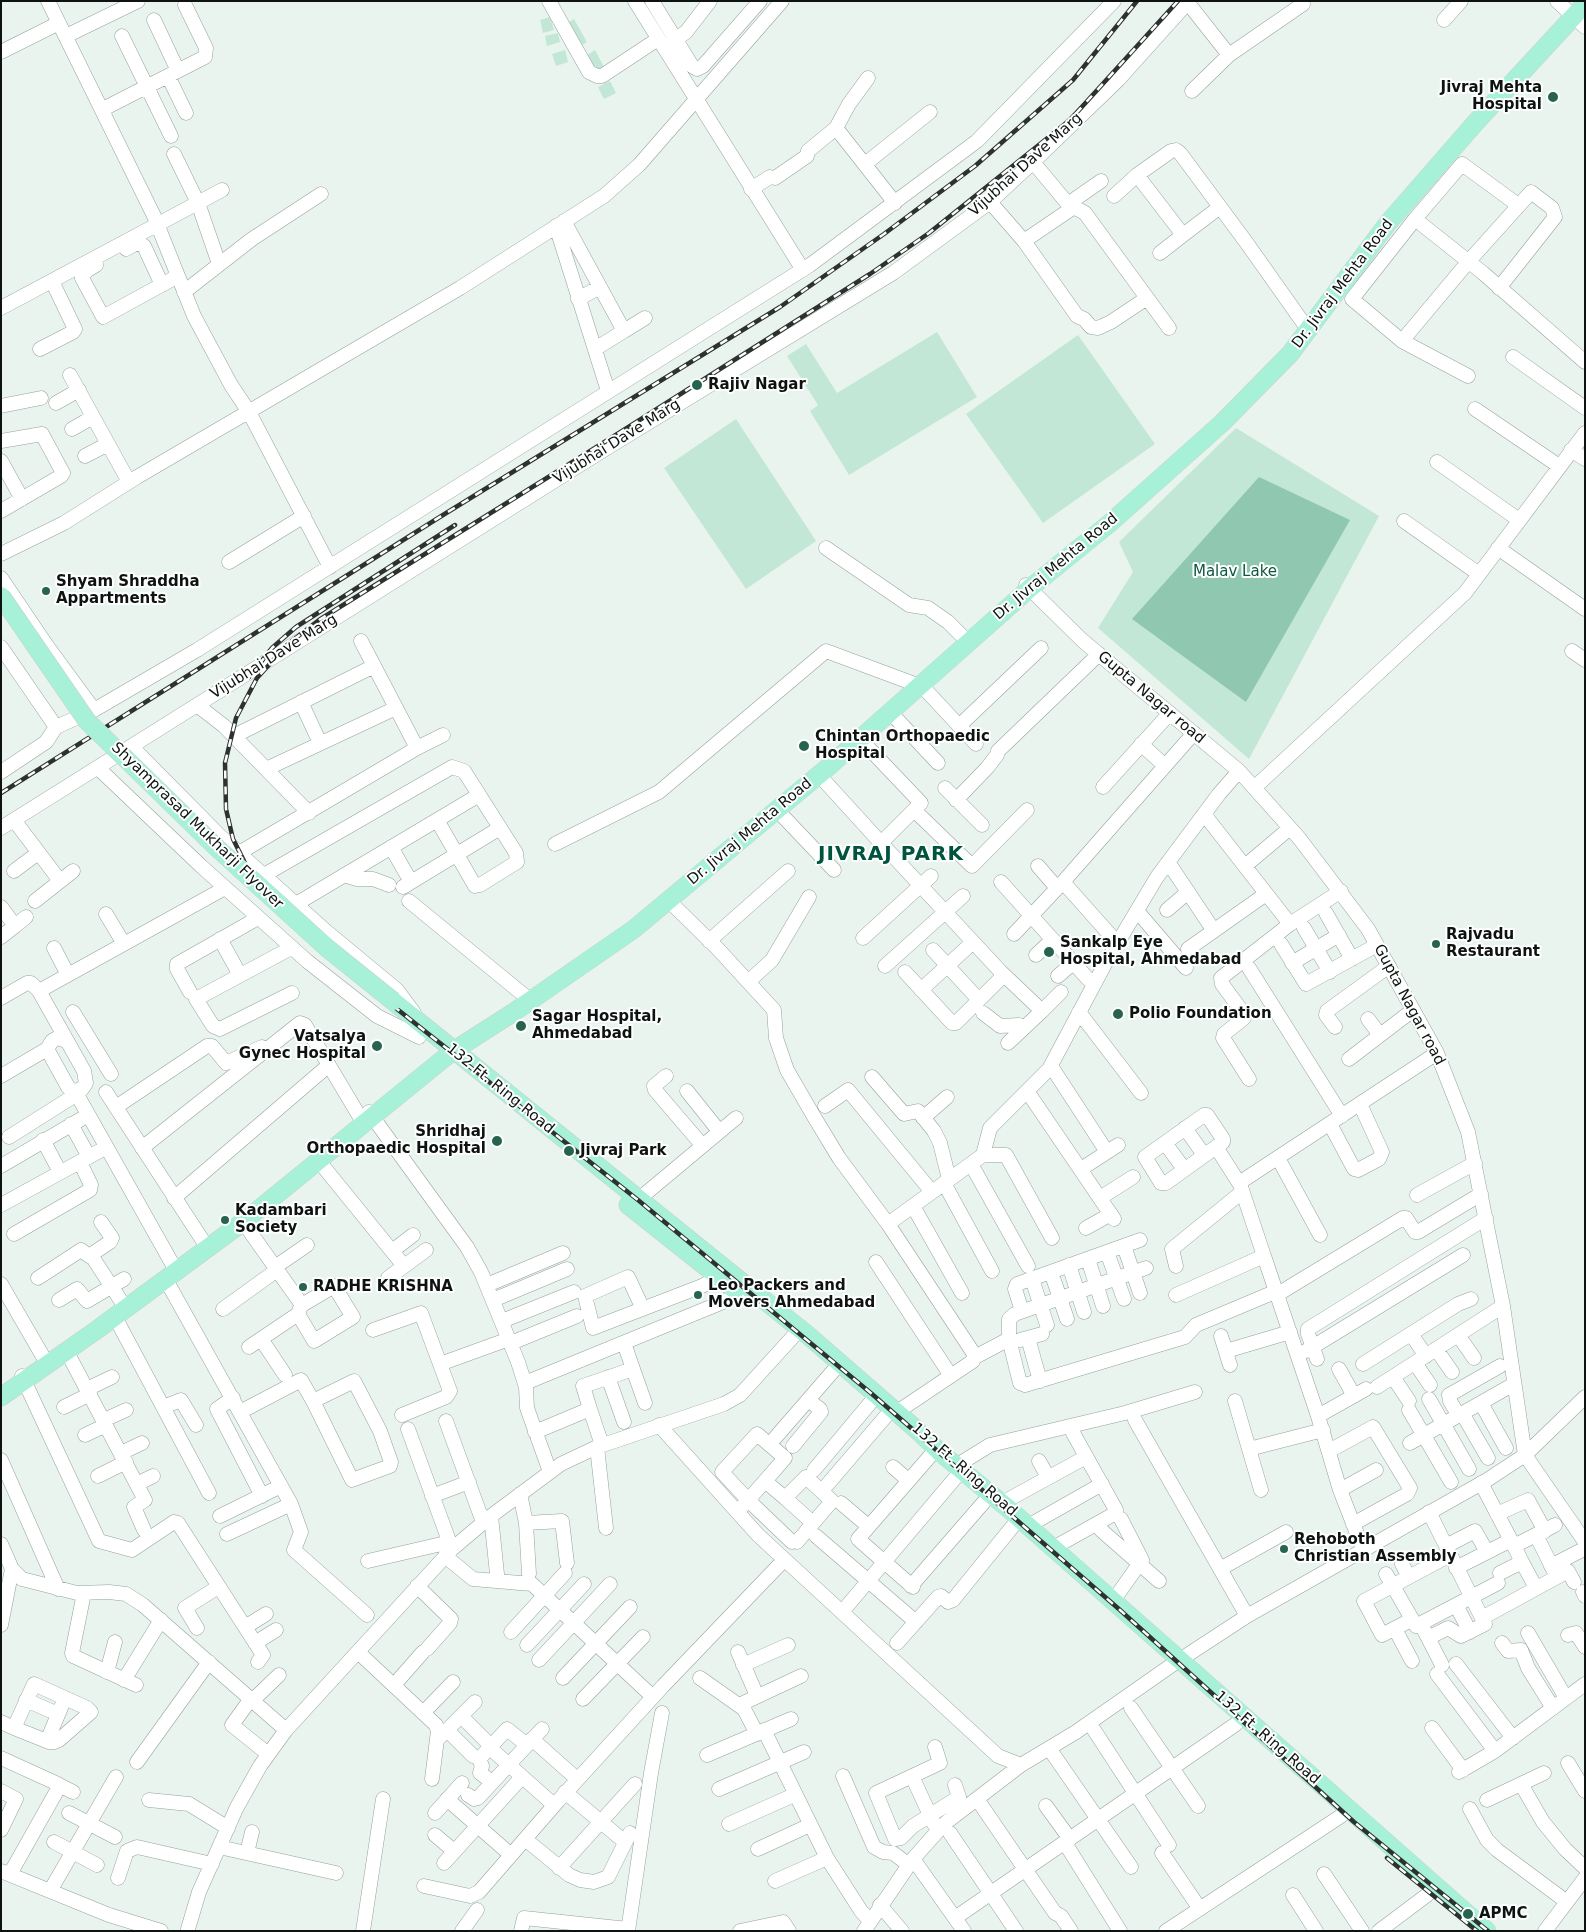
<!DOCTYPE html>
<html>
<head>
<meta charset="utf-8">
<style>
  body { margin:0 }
  #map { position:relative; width:1586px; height:1932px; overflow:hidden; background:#e9f4ef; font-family:"DejaVu Sans",sans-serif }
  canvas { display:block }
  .frame { position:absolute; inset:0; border:2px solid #0e1210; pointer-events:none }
</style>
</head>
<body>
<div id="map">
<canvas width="1586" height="1932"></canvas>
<div class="frame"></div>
</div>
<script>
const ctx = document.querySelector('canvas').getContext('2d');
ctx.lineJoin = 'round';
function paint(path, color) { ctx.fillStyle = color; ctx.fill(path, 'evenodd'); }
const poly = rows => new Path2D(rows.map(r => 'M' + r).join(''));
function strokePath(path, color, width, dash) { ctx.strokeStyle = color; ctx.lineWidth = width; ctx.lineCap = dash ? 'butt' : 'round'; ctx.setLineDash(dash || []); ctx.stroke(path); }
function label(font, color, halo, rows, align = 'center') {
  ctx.font = font + ' "DejaVu Sans",sans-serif'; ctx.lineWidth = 4; ctx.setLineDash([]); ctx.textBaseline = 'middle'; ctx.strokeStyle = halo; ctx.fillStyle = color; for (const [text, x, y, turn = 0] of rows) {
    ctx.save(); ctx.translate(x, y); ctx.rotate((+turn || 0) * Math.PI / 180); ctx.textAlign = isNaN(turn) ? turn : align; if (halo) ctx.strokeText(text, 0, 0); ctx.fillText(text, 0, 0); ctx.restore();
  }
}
paint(poly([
  [550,17,554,30,543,33,540,20],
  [574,19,587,42,579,47,566,24],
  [558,33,560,42,547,46,545,36],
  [565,50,568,62,556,66,552,54],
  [595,50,604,67,595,72,586,56],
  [610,81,616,93,604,99,598,87],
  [937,332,977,397,849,475,810,411,818,405,787,356,806,344,837,393],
  [1078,335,1155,444,1043,523,966,414],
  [736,419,816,541,746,589,664,468],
  [1236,428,1379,516,1249,759,1098,628,1133,572,1119,542]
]), '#c2e7d7');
paint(poly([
  [1259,477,1350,520,1246,702,1132,619]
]), '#8fc7b1');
const minor = poly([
  [48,1,154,216,194,316,231,385,249,412,330,567],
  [549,1,589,72,597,76,602,76,658,39],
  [635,1,803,270],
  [652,1,692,66,697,69,703,66,760,1],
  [1557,1,1585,27],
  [1188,3,1229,55],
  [154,20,178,71],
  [1444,20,1461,1],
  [66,36,138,1],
  [122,36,171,136],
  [668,45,686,32,710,1],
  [1,52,59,23],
  [168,76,186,113],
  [1192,91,1229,55,1303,4],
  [103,109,205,57,206,48,185,5],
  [836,128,895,203],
  [174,154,198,203,217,258],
  [1033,162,1068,204,1085,213,1169,328],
  [865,164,930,112],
  [751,189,770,177,775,178,807,156,808,151,836,128,849,104,868,78],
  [1114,196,1137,175],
  [990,202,1024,241,1077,316,1084,319,1091,327,1098,328,1111,322,1147,298],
  [1068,204,1101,181],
  [1220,207,1183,235,1137,175,1171,151,1176,150,1180,153,1246,242,1304,324],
  [1415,219,1462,164,1518,205],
  [564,221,600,287],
  [556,226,608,391],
  [1024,241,1074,207],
  [126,249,137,243,144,246,162,285],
  [1160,253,1183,235],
  [96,265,86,271,82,278,103,317,178,276],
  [184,292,252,239,321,194],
  [578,299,600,287,624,331,595,349],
  [1,308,222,190],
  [624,331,645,318],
  [1402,341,1468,262,1531,192,1552,208,1555,217,1499,288],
  [40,349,73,332,75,329,52,281],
  [1513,357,1585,408],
  [70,375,129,482],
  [1468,376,1402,341,1352,299,1415,219,1483,273,1585,362],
  [56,403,79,390],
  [1,406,41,398],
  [1475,409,1559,466],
  [72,429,93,417],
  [1,441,42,434,63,473,61,476,1,511],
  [1571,450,1585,459],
  [85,456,108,444],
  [1,461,22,499],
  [1437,462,1519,520],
  [1404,521,1479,574],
  [826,548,909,605,928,608,948,622,964,638],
  [1498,548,1585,609],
  [1,554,64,523,137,477,460,288,604,196,639,165,782,1],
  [229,562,304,516],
  [1,578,47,646,94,710],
  [1026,585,1083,641,1239,771,1299,838,1368,929,1437,1053,1468,1132,1503,1306,1525,1455,1585,1542],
  [1,647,56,727],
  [1572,651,1585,660],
  [921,685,976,744],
  [301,702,320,743],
  [197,705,224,726,309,813],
  [890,712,938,763],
  [959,726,1041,648],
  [234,736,374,666],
  [860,739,921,803,914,810],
  [1141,744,1165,766],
  [132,747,220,836,327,932,397,990,414,1013],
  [417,748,443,735],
  [98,768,201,866,307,961,377,1016,419,1037],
  [266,769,396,708],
  [1,772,46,742,56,727,94,710,197,650,810,265,977,141,1114,1],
  [819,775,881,843,914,810,972,866,1027,810],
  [1103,787,1170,713],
  [945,788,982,825],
  [1254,788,1465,593,1585,433],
  [956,800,987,768,997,755,998,751,1099,654],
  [777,810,834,870],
  [1204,814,1290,924],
  [14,820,60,881],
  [1,828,602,451,893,273,990,202,1033,162,1118,80,1189,1],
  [881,843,1001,972,1042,1011,1008,1043],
  [555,844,659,792,826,651,912,683],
  [391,847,411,882],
  [239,853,417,748,361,641],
  [1168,862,1214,931],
  [1038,866,1057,888],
  [1245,866,1290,828],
  [14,871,38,853],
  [264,875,452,767,464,771,516,853,517,862,480,885,475,886,437,820],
  [344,875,357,879,373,879,389,885],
  [1001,882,1088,979],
  [403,887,500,828],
  [668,900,717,948,774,1010,776,1038,787,1070,813,1115,839,1158,888,1224,974,1354,973,1361,897,1412],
  [35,901,73,871],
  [409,901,525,996],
  [296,904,479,795],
  [1,907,15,926,1,937],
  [1167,910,1188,892],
  [1137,911,1186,968],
  [1326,913,1352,959],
  [106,914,124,944],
  [15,926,26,917],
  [1304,928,1330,972],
  [1014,934,1063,882],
  [1112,937,1063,882,1194,733],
  [863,938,931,876],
  [220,939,240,975],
  [709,941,788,871],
  [1281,944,1306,984,1377,945],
  [54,948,68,975],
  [291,948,196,999,213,1026,220,1029,292,993],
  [1188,949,1266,894],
  [933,950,979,1000],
  [1036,955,1052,940],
  [1292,963,1339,935],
  [885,966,963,896],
  [1249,968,1342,1116],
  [905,972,952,1023,956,1023,1004,975],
  [1058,976,1073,963],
  [748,982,772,960,809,897],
  [921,990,973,942],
  [190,992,177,969,177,964,258,918],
  [1,998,27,983,31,983,39,991],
  [1042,1011,1061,992],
  [73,1012,111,1074],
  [1079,1012,1141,1093],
  [983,1013,1000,1026,1019,1025,1023,1028],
  [1368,1019,1380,1035],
  [1335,1027,1326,1015,1327,1011,1389,966],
  [47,1049,68,1087,73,1091,82,1089,86,1083,84,1071,39,991,225,888],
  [1349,1059,1413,1010],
  [1051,1066,1107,1152],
  [1,1076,47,1049,52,1041,57,1038,67,1041],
  [666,1076,654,1086,655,1090,702,1145],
  [872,1077,904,1114,918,1111,934,1131,940,1143,949,1179],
  [1249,1079,1223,1038,1224,1034,1244,1018,1244,1014,1222,984,1221,978,1290,924,1341,891],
  [75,1091,174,1267],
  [687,1091,719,1131],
  [1027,1091,1114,1219],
  [106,1092,205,1244],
  [825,1106,848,1090,932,1192],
  [116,1107,207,1046,212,1046,226,1063,262,1047],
  [369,1112,467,1247,481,1272,518,1362,526,1387,527,1408,550,1472],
  [1204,1115,1207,1115,1223,1139,1223,1142,1166,1183,1161,1183,1145,1157,1204,1115],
  [923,1118,947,1097],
  [71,1124,89,1157],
  [1330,1124,1354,1169,1358,1170,1379,1159,1382,1152,1360,1104],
  [1185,1128,1204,1155],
  [9,1137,77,1094],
  [43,1140,60,1172],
  [1165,1143,1184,1169],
  [1216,1147,1239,1183,1437,1053],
  [142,1148,300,1023,305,1025,361,1119],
  [983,1155,1006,1155,1052,1238],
  [1278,1158,1320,1235],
  [318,1160,404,1266],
  [971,1164,1028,1266],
  [1,1166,88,1115],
  [1081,1169,1118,1145],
  [944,1183,992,1271],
  [1240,1184,1264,1256],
  [1417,1195,1475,1163],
  [174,1198,329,1065],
  [1100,1198,1133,1177],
  [639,1199,736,1118],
  [1,1205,105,1148],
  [913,1206,962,1293],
  [243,1222,302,1305,334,1286,353,1317,314,1341,298,1314],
  [888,1224,983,1155,990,1128,1049,1069,1105,964,1157,877,1219,794,1239,771],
  [1086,1228,1111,1214],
  [14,1234,90,1190,91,1185,80,1162],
  [1124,1246,1140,1293],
  [392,1251,413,1235],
  [1107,1252,1124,1299],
  [91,1255,123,1304],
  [1088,1259,1103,1306],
  [876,1262,951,1376],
  [1069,1265,1084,1312],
  [1176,1266,1172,1249,1242,1192],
  [275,1267,307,1245],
  [1051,1272,1067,1319],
  [38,1278,81,1250,89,1256,110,1242,112,1238,101,1222],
  [388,1278,426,1250],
  [1032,1279,1047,1325],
  [166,1280,291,1504,301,1532,294,1550,367,1615],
  [1,1284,45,1360],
  [487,1285,563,1253],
  [1278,1294,1403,1218,1406,1218,1415,1232,1418,1232,1481,1194],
  [1176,1295,1264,1256,1318,1416,1340,1490,1363,1549],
  [59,1300,77,1289,87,1301,124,1279],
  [493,1300,567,1269],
  [223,1309,277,1270],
  [643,1309,628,1277,585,1296,593,1328,702,1286,718,1277],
  [1022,1311,1015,1289,1017,1284,1140,1240],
  [115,1317,209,1493],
  [502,1321,574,1292],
  [373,1330,421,1313,450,1391,446,1397,402,1415],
  [1411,1334,1426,1356],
  [1458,1335,1474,1358],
  [1221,1336,1230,1365],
  [1028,1338,1040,1381],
  [261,1339,285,1375],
  [1009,1339,1020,1383,1025,1385,1185,1337,1196,1325,1277,1291],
  [1020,1340,1042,1334],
  [511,1343,577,1316],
  [624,1343,633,1369],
  [249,1347,298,1314,301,1306],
  [1436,1349,1452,1372],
  [1226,1351,1290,1332],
  [1306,1351,1463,1255],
  [67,1352,145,1500,134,1507,144,1530],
  [975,1357,1009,1339,1009,1319,1015,1314,1146,1268],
  [1317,1359,1308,1334,1308,1329,1486,1218],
  [1415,1363,1430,1385],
  [440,1364,509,1339],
  [1363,1364,1458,1304,1471,1299],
  [1339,1369,1354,1396],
  [22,1376,99,1541,132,1550,174,1522,178,1523,263,1655,258,1662],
  [608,1377,624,1422],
  [1393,1377,1409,1401],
  [525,1383,740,1295],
  [1377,1387,1503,1306],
  [87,1389,112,1377],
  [233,1398,217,1409,262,1496],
  [1429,1399,1469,1469],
  [1235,1401,1261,1490],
  [1481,1403,1506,1448],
  [64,1407,90,1394],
  [163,1407,181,1400,196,1425],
  [590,1409,583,1386,633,1369,645,1403],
  [1409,1410,1451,1482],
  [240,1412,301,1380,313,1401,352,1480,390,1466,391,1462,380,1431,354,1381,313,1401],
  [1462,1413,1488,1458],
  [1318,1416,1366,1389],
  [1459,1416,1450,1401,1449,1395,1500,1366],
  [104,1420,126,1410],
  [1135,1420,1247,1616],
  [446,1421,483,1522],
  [659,1425,758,1535,998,1756,1021,1765],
  [408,1429,452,1549],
  [535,1432,590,1409,602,1445],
  [85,1435,106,1425],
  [775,1438,834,1370],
  [1410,1443,1514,1384],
  [793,1446,821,1412,820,1409,808,1400],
  [597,1447,606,1528],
  [1249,1449,1323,1430],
  [1329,1451,1373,1427,1410,1488,1407,1494,1353,1524],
  [121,1453,142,1443],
  [1,1460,58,1589],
  [1039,1461,1048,1477],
  [956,1466,990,1445,1125,1413,1195,1392],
  [893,1467,908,1480],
  [814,1470,871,1402],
  [98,1476,126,1462],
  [765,1481,785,1498,806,1477,832,1501,797,1542],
  [1481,1483,1514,1546,1555,1525],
  [137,1484,153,1476],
  [827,1485,886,1416],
  [1340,1490,1376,1470],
  [520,1494,526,1523,529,1574],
  [432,1496,469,1482],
  [785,1498,813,1523],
  [841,1503,868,1526],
  [1002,1503,1086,1457],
  [737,1512,748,1500,765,1481,785,1458,757,1434,722,1472,748,1500,792,1542],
  [1497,1514,1528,1500,1545,1531],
  [220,1516,281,1486],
  [491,1516,497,1574],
  [526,1523,562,1521,567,1563],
  [1028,1526,1102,1484],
  [1101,1530,1159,1581],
  [227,1534,291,1504],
  [1536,1535,1557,1577],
  [816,1536,916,1622],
  [1,1544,12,1569,22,1579,77,1593,109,1592,126,1594,143,1605,286,1730],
  [1446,1546,1475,1531,1487,1552],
  [1053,1548,1114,1514,1116,1510,1073,1433],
  [445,1556,473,1579,532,1584,653,1697],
  [368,1561,450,1542],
  [1522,1562,1536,1588],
  [1402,1564,1409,1577],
  [1551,1566,1580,1551],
  [1456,1568,1511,1540],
  [1220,1569,1286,1532],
  [1500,1573,1522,1562,1514,1546],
  [1386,1574,1416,1626,1498,1583],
  [417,1586,451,1619,450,1623,427,1649],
  [911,1586,984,1502],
  [913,1587,858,1539,931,1455],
  [1583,1592,1585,1596],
  [84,1593,72,1653,73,1656,136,1685],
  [1113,1601,1142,1560,1121,1519],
  [1456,1605,1470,1632],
  [842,1612,956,1477],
  [1482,1618,1568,1571,1574,1582],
  [1411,1620,1382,1635,1364,1601,1450,1555],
  [1,1625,12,1569],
  [245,1627,266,1614],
  [197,1628,185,1608,218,1587],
  [1395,1629,1412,1661],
  [1424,1630,1442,1665],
  [511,1632,565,1573],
  [1528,1633,1566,1698],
  [1568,1635,1576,1633,1585,1647],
  [1428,1638,1448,1628,1461,1636,1485,1624,1429,1512],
  [255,1643,276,1630],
  [897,1643,938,1597,941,1596,948,1602,953,1600,1013,1526],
  [1502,1643,1508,1651,1521,1650,1528,1668,1553,1708],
  [527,1645,584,1584],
  [358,1652,436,1725,438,1731,432,1779],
  [738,1652,757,1696],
  [539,1660,610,1584],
  [1456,1664,1513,1738],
  [743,1665,788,1645],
  [107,1672,115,1642],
  [1437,1674,1495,1751,1585,1684],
  [563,1678,630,1607],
  [700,1678,744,1709,757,1734],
  [124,1680,161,1620],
  [394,1685,423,1652],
  [583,1699,643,1637],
  [26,1700,58,1714],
  [250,1700,232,1725,268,1754],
  [252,1701,279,1675],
  [739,1705,801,1676],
  [1131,1708,1198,1806],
  [423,1713,453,1682],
  [461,1716,486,1741],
  [1,1722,14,1728,49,1742,54,1742,59,1740,91,1712,87,1708,34,1684,14,1728],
  [1432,1728,1463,1770],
  [447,1730,473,1756],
  [764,1730,827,1858,861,1911,870,1921],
  [1094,1730,1169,1845],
  [532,1739,577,1779],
  [437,1740,475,1702],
  [47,1741,65,1698],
  [935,1747,940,1763,876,1793,895,1839,901,1838,913,1826,959,1797,955,1785],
  [490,1748,554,1805],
  [1053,1754,1131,1867],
  [707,1755,791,1719],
  [1,1758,58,1784,59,1787,10,1874],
  [137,1762,209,1662],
  [1568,1763,1585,1791],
  [1459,1772,1495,1751],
  [843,1776,874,1847,883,1852,893,1853,909,1865],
  [912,1776,934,1824],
  [492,1782,480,1773,482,1766,479,1759,507,1729,527,1745],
  [1521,1784,1543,1822,1565,1849,1585,1868],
  [59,1785,73,1792],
  [719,1789,804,1752],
  [1,1791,16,1799,1,1830],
  [565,1792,625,1842],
  [468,1795,474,1799,478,1798,542,1729],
  [447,1799,511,1855],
  [977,1799,1055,1913,1061,1916,1071,1931],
  [149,1800,189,1804,228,1828],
  [1487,1800,1544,1773],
  [1046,1806,1070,1839],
  [1470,1809,1487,1840,1497,1850,1567,1902],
  [69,1813,115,1837],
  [435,1813,462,1783],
  [729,1824,794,1795],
  [950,1833,1016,1931],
  [435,1835,454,1851],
  [525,1839,569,1875,580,1880,594,1882,608,1877,630,1833],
  [54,1842,97,1865],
  [1065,1843,1120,1931],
  [219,1847,336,1873],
  [758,1849,810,1825],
  [247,1853,252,1832],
  [1162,1853,1200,1909],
  [444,1863,522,1777],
  [916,1863,964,1931],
  [559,1868,635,1784],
  [1,1871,109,1915,161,1931],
  [1324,1874,1362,1931],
  [118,1878,127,1851,137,1847,212,1864],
  [775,1881,827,1858],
  [424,1886,470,1896,479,1892,558,1801,663,1686,784,1560],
  [50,1891,116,1777],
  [1293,1895,1316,1931],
  [880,1905,902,1931],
  [955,1918,1236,1724],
  [188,1929,199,1892,237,1807,260,1766,286,1730,452,1549,491,1516,561,1464,597,1447,724,1404,740,1395,800,1329],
  [363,1931,383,1799],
  [462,1931,477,1910],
  [521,1931,524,1918,628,1929],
  [628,1931,651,1773,662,1713],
  [740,1931,783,1922,789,1931],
  [864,1931,913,1859,944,1824,1021,1765,1076,1732,1169,1667,1247,1616,1487,1480,1525,1455,1585,1397],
  [1166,1931,1341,1816],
  [1379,1931,1427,1895],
  [1545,1931,1585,1878]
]);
const major = poly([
  [393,1001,810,1337,917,1430,941,1453,1010,1510,1487,1931],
  [628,1205,735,1290],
  [1,1397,98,1329,243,1222,453,1051,514,1012,634,929,827,768,1030,588,1110,523,1222,423,1290,354,1388,223,1476,122,1585,4]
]);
strokePath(minor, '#97a09c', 15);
strokePath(major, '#cfd0cf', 19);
strokePath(minor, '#fff', 14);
strokePath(major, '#a6f1d7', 18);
const rail = poly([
  [1178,1,1070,120,929,233,870,274,619,433,319,620,288,644,257,678,236,718,225,763,226,809,233,839,254,881,273,906,315,944,638,1200,872,1394,1120,1610,1354,1822,1488,1931],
  [249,677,272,648,296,627,455,525],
  [1,793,443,515,780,307,884,234,975,166,1073,80,1137,1],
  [1387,1858,1477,1931]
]);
strokePath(rail, '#2d322f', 4.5);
strokePath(rail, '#fdfffe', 2.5, [8]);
const majorBridge = poly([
  [1,596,87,721,216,847,327,948,393,1001]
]);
strokePath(majorBridge, '#cfd0cf', 19, []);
strokePath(majorBridge, '#a6f1d7', 18);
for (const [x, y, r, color] of [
  [1553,97,6,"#27634f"],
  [697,385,6,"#27634f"],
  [46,591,5,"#27634f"],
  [804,746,6,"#27634f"],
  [1436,944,5,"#27634f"],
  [1049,952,6,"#27634f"],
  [1118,1014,6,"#27634f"],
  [521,1026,6,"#27634f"],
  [377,1046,6,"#27634f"],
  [497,1141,6,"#27634f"],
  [569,1151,6,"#27634f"],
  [225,1220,5,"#27634f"],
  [303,1287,5,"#27634f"],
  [698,1295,5,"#27634f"],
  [1284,1549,5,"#27634f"],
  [1468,1914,6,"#27634f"]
]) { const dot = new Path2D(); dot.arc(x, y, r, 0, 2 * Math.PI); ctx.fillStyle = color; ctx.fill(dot); strokePath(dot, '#fdfffe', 2); }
label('bold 15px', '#0e1210', '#fdfffe', [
  ["Jivraj Mehta",1542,88,"right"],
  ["Hospital",1542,105,"right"],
  ["Rajiv Nagar",708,385],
  ["Shyam Shraddha",56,582],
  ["Appartments",56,599],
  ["Chintan Orthopaedic",815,737],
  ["Hospital",815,754],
  ["Rajvadu",1446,935],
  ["Restaurant",1446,952],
  ["Sankalp Eye",1060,943],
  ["Hospital, Ahmedabad",1060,960],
  ["Polio Foundation",1129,1014],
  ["Sagar Hospital,",532,1017],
  ["Ahmedabad",532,1034],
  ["Vatsalya",366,1037,"right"],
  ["Gynec Hospital",366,1054,"right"],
  ["Shridhaj",486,1132,"right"],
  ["Orthopaedic Hospital",486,1149,"right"],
  ["Jivraj Park",580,1151],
  ["Kadambari",235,1211],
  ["Society",235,1228],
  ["Leo Packers and",708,1286],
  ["Movers Ahmedabad",708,1303],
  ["RADHE KRISHNA",313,1287],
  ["Rehoboth",1294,1540],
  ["Christian Assembly",1294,1557],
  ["APMC",1479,1914]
], 'left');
label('15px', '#0e1210', '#fdfffe', [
  ["Vijubhai Dave Marg",1026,165,-42],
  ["Dr. Jivraj Mehta Road",1343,284,-53],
  ["Vijubhai Dave Marg",617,442,-32],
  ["Dr. Jivraj Mehta Road",1056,567,-40],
  ["Vijubhai Dave Marg",274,657,-32],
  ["Gupta Nagar road",1151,698,40],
  ["Shyamprasad Mukharji Flyover",197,826,44],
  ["Dr. Jivraj Mehta Road",750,832,-40],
  ["Gupta Nagar road",1409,1005,62],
  ["132 Ft. Ring Road",500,1089,39],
  ["132 Ft. Ring Road",964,1470,41],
  ["132 Ft. Ring Road",1267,1738,41]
]);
label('15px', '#0e5741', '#fdfffe', [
  ["Malav Lake",1235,572]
]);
ctx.letterSpacing = '1px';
label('bold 20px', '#00533d', '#fdfffe', [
  ["JIVRAJ PARK",891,855]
]);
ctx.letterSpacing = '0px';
</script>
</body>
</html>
